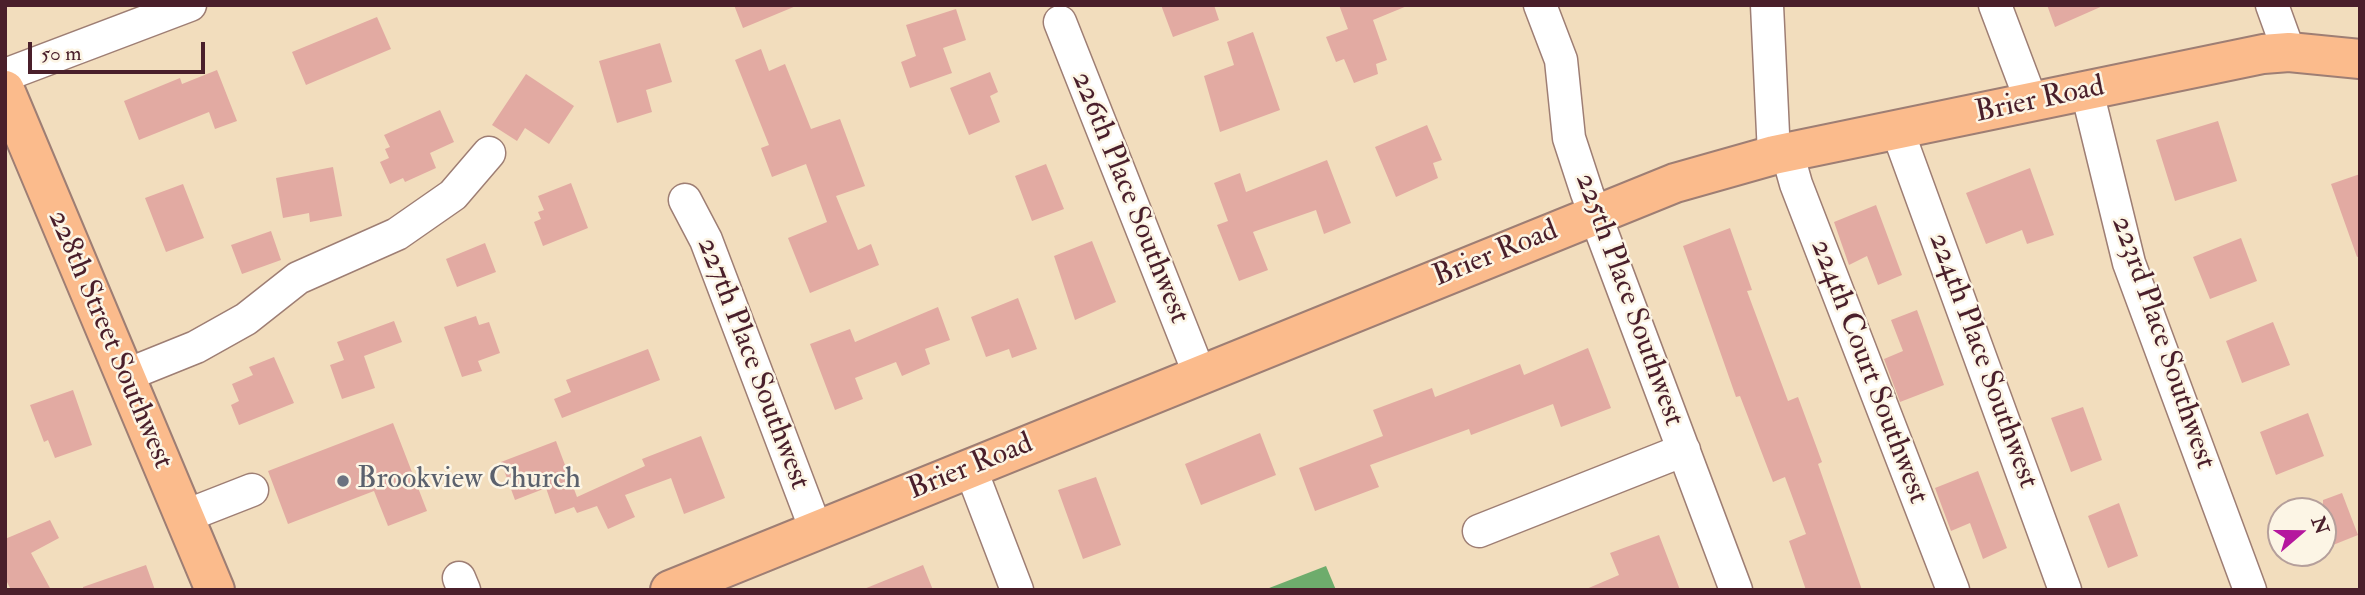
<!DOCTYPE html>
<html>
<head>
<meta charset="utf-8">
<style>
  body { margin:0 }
  #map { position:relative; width:2365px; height:595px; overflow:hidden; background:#f2ddbd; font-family:"IM FELL Double Pica",serif }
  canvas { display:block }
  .frame { position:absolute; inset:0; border:7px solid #4a1f2b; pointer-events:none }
  .north { position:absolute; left:2267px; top:497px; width:70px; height:70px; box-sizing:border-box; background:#fcf5e5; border:2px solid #b59f9b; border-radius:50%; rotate:70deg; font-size:19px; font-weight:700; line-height:28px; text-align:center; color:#4a1f2b }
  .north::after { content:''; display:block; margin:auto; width:24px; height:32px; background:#b5179e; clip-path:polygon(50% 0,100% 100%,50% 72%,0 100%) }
  .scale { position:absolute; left:28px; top:42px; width:177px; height:32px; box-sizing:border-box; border:4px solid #4a1f2b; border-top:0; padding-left:9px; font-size:21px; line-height:24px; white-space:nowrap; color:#4a1f2b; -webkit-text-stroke:5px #fcf5e5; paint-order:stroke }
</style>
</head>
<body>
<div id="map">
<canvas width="2365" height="595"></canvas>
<div class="frame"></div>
<div class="north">N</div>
<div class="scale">50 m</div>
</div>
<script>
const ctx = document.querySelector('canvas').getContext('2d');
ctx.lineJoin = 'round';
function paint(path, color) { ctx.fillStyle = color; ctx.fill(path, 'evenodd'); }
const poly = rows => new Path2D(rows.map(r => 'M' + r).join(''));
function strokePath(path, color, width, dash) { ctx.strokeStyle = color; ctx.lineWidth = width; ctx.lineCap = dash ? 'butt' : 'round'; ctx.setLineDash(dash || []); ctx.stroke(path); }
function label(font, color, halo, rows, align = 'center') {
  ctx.font = font + ' "IM FELL Double Pica",serif'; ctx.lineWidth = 5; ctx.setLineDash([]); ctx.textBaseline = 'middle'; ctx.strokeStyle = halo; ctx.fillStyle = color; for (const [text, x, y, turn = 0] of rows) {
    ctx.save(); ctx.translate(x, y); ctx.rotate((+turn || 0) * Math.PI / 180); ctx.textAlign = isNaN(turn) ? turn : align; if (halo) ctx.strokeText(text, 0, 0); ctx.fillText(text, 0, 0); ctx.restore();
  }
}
paint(poly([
  [1326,566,1336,590,1264,590]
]), '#6eac6c');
paint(poly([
  [734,5,795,5,796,6,743,28],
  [1161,5,1214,5,1219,20,1173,37],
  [1339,5,1407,6,1373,20,1387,60,1376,64,1378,74,1354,83,1344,59,1336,62,1326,37,1348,29],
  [2047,5,2105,5,2055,27],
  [956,9,966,40,943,48,952,73,910,88,901,62,916,56,906,25],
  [377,17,391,49,306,85,292,52],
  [1253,32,1280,110,1220,132,1204,76,1234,65,1227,42],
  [660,43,672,82,646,90,652,112,617,123,599,61],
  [761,49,769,71,785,64,811,129,840,119,865,186,836,196,858,250,871,244,879,265,810,293,788,238,827,222,806,164,772,177,761,148,769,145,735,60],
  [217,70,237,121,215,129,209,112,139,140,124,101,180,78,182,84],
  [990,72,998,92,990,96,1000,122,969,135,950,88],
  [526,74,574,106,549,144,525,128,517,141,492,125],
  [440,110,454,142,430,153,436,168,405,182,403,178,390,184,380,162,389,158,385,149,390,147,384,135],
  [2218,121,2237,181,2175,201,2156,140],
  [1427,125,1442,160,1433,163,1438,178,1396,197,1375,147],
  [1327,160,1351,223,1324,234,1316,210,1253,232,1268,270,1239,281,1217,225,1228,221,1214,183,1240,173,1246,192],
  [1046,164,1064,209,1032,221,1015,176],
  [333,167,342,216,310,222,309,213,283,218,276,178],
  [2030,168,2054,235,2027,244,2022,230,1986,244,1966,193],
  [2360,174,2360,256,2357,257,2331,184],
  [571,183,588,228,543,246,534,222,541,219,538,212,544,210,538,196],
  [183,184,204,238,166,252,145,198],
  [1876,205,1902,275,1878,285,1867,256,1849,265,1834,222],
  [1730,228,1752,290,1747,291,1788,401,1798,397,1822,462,1818,464,1862,590,1806,590,1789,541,1806,534,1785,477,1773,482,1740,396,1736,397,1683,246],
  [271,231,281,260,242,274,231,245],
  [2241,238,2257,281,2210,299,2193,257],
  [1092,241,1116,302,1075,320,1054,256],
  [485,243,496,272,457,287,446,259],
  [1018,298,1037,349,1012,358,1009,349,986,357,971,317],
  [938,307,950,340,925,349,930,364,902,376,896,362,855,378,863,399,835,410,810,344,850,329,855,342],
  [1917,310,1944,385,1900,402,1884,359,1903,351,1891,320],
  [476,316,479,325,489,322,500,353,478,361,482,371,462,377,444,327],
  [394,321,402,342,364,356,375,388,342,399,330,365,344,360,337,342],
  [2273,322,2290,365,2242,383,2226,341],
  [1588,348,1611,408,1561,427,1553,404,1471,435,1469,429,1370,465,1379,487,1315,511,1299,468,1383,436,1373,410,1432,388,1435,397,1520,364,1524,375],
  [648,349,660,380,562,418,554,399,571,392,566,380],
  [274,357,294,403,239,425,231,405,239,401,232,384,253,375,249,367],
  [73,390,92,445,55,458,48,440,44,442,30,405],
  [2083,407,2102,460,2071,472,2051,418],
  [2308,413,2324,456,2276,475,2260,432],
  [393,423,427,511,388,526,374,491,288,524,268,471],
  [1260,433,1276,475,1201,505,1185,464],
  [701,436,725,498,684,514,671,478,625,495,635,517,608,529,597,506,577,513,574,507,555,514,546,488,515,500,501,462,556,441,577,497,645,466,642,459],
  [1978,471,2007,548,1983,559,1970,523,1951,531,1935,488],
  [1096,477,1121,545,1083,559,1058,490],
  [2342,493,2358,535,2323,549,2323,500],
  [2119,503,2138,556,2108,568,2088,516],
  [50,520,59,538,31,553,51,590,11,590,5,578,5,539],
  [1659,535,1680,590,1584,590,1619,575,1610,553],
  [146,565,155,590,83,590,83,587],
  [923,565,933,590,864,590,864,589]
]), '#e2aaa2');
const minor = poly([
  [1540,5,1561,60,1569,138,1587,193,1736,590],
  [1767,5,1774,155],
  [1995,5,2032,103],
  [2272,5,2289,52],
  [1060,22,1199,373],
  [5,75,190,5],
  [2087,91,2129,263,2250,590],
  [1898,132,2065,590],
  [1787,152,1796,184,1953,590],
  [685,200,706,240,816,530],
  [124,376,196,347,246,319,298,278,397,234,453,195,489,153],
  [971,470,1017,590],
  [183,517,252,490],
  [1479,531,1684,450],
  [459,578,464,590]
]);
const major = poly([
  [5,90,215,590],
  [670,590,1675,183,1774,155,2263,54,2289,52,2360,59]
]);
strokePath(minor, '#9e7e74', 35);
strokePath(major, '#9e7e74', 42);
strokePath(minor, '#fff', 32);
strokePath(major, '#fbbb8c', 38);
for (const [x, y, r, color] of [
  [343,481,7,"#6b7280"]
]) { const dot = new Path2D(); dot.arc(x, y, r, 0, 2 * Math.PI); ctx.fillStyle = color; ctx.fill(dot); strokePath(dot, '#fcf5e5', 2.5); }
label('30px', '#4a1f2b', '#fcf5e5', [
  ["Brier Road",2040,101,-12],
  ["226th Place Southwest",1129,198,68],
  ["Brier Road",1496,255,-22],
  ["225th Place Southwest",1628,300,70],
  ["228th Street Southwest",109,340,67],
  ["223rd Place Southwest",2162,343,71],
  ["224th Place Southwest",1982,361,70],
  ["227th Place Southwest",752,364,69],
  ["224th Court Southwest",1868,372,69],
  ["Brier Road",971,468,-22]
]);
label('30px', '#5b616d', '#fcf5e5', [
  ["Brookview Church",357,481]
], 'left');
</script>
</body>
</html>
